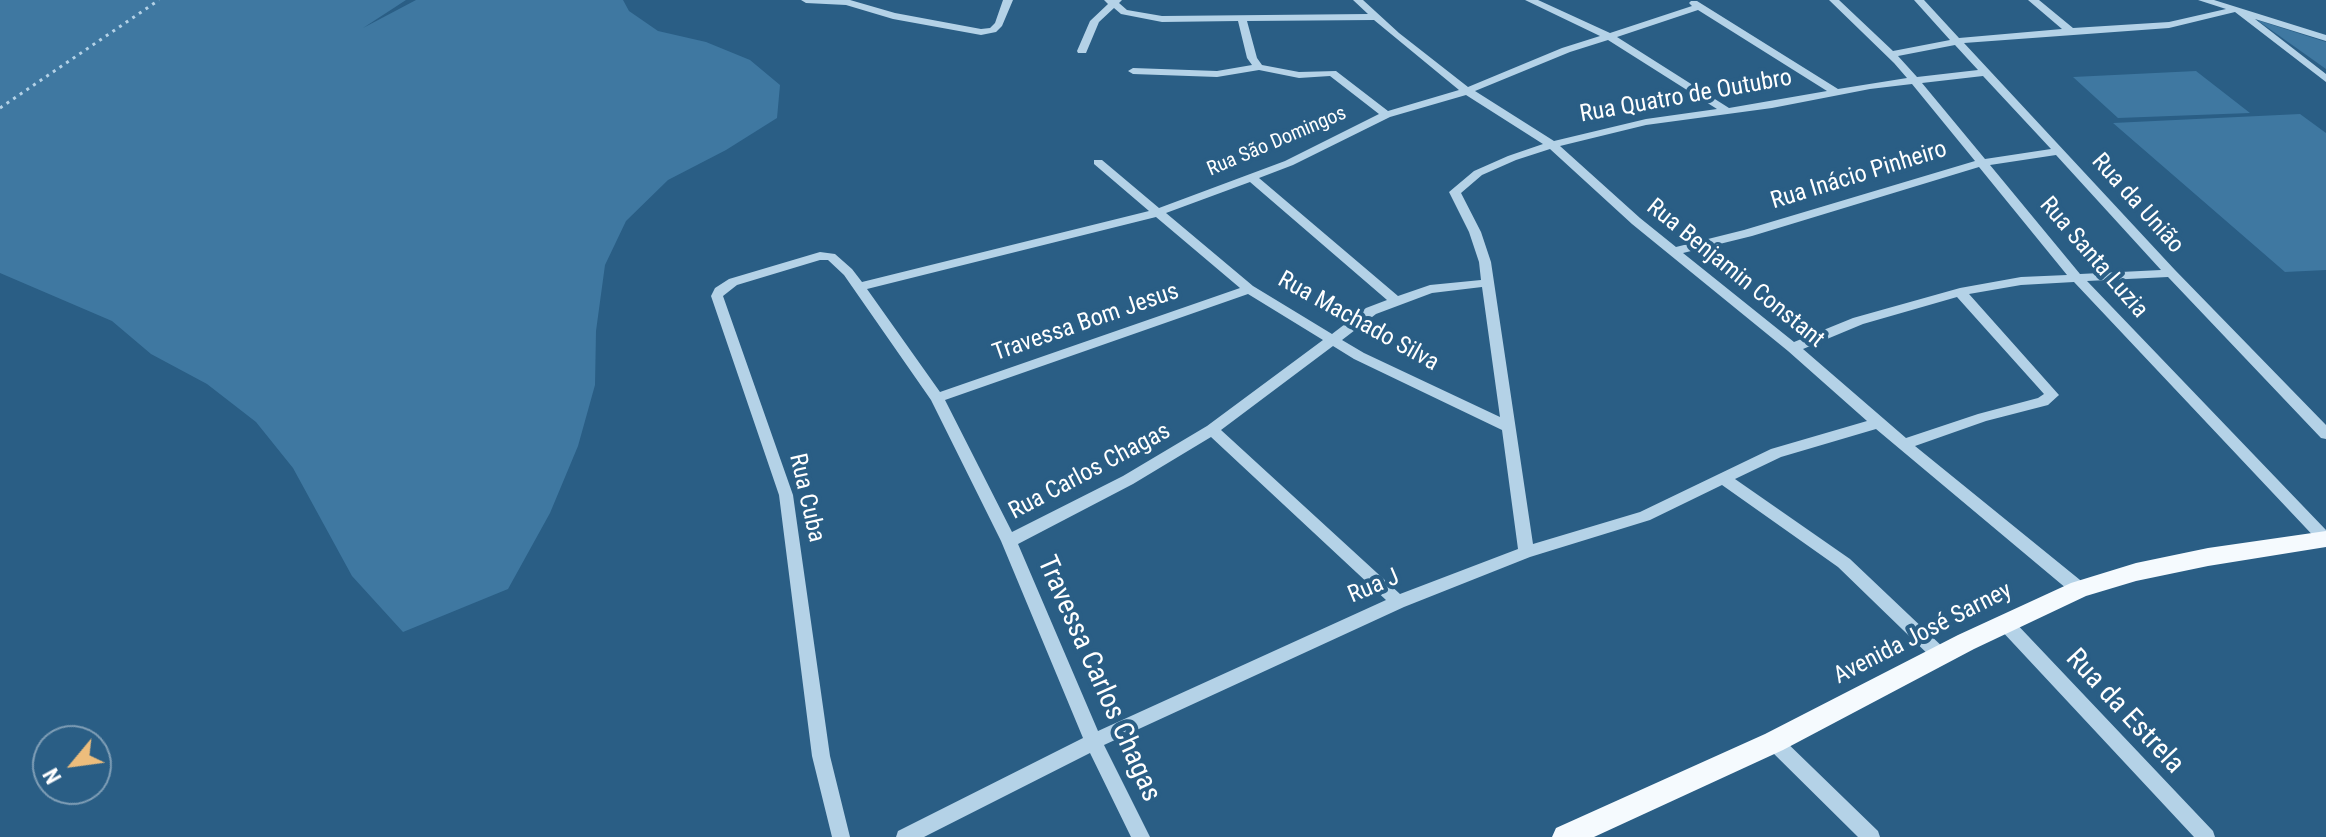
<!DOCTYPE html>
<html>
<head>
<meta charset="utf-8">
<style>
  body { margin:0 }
  #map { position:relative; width:2326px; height:837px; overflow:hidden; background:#2a5e85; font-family:"Roboto Condensed",sans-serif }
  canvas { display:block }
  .north { position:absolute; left:32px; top:725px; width:80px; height:80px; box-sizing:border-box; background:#2a5e85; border:2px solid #7f9eb6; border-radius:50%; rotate:241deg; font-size:22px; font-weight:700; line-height:32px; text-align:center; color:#fff }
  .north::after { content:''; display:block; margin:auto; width:28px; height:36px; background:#edbd7c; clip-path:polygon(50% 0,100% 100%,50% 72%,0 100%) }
</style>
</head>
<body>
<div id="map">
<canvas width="2326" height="837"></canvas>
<div class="north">N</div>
</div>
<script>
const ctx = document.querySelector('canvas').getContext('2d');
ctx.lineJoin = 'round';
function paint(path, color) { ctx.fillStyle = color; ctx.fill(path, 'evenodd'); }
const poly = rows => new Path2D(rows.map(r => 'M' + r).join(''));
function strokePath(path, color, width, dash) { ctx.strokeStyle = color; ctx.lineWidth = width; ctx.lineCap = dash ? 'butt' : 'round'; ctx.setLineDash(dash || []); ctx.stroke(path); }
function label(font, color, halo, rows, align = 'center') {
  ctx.font = font + ' "Roboto Condensed",sans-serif'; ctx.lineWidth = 8; ctx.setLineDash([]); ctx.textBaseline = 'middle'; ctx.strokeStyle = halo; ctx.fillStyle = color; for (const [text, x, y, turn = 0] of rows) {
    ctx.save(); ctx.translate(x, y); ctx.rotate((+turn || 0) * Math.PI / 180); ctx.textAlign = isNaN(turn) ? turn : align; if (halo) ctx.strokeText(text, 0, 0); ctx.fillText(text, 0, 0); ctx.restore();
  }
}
paint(poly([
  [0,0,406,0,363,28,416,0,623,0,629,11,658,31,706,42,750,60,780,85,777,118,726,150,668,180,626,221,605,265,596,331,595,385,578,446,550,513,508,589,403,632,352,576,293,468,256,422,207,384,151,354,112,321,0,273],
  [2257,20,2326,42,2326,69],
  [2196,71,2250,113,2118,118,2073,77],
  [2300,114,2326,133,2326,270,2285,272,2113,123]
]), '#3f78a1');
strokePath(poly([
  [0,108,159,0]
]), '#b4d2e7', 3, [3, 5]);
paint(poly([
  [801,0,850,0,895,13,981,29,990,28,995,23,1003,0,1013,0,1002,26,996,32,981,35,893,19,846,5,806,3,801,0],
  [1104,0,1122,0,1119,3,1127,10,1162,16,1368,14,1353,0,1363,0,1399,33,1468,87,1562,48,1600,36,1525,0,1538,0,1610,33,1692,6,1689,3,1691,1,1697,1,1838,89,1907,78,1894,63,1829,0,1839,0,1893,51,1950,40,1914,0,1924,0,1959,38,2062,29,2028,0,2039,0,2073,28,2169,22,2226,9,2198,0,2214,0,2326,35,2326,41,2255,19,2326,74,2326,82,2235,12,2169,28,1964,43,2175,270,2326,425,2326,439,2321,438,2168,277,2087,281,2326,530,2326,546,2321,544,2074,282,2021,285,1969,294,2059,395,2048,405,1986,421,1915,446,2085,584,2087,589,2085,594,2079,595,2073,594,1876,429,1781,457,1735,479,1850,559,1947,651,1949,656,1947,661,1941,663,1935,661,1838,567,1722,485,1650,520,1530,557,1404,607,1104,745,1150,837,1131,837,1090,753,924,837,896,837,898,831,1083,738,1001,541,931,400,844,275,828,260,820,260,737,285,723,296,793,495,830,756,850,837,832,837,812,756,779,495,711,296,715,288,729,279,820,252,835,254,852,269,862,282,1149,211,1094,164,1094,160,1102,160,1159,208,1285,161,1379,114,1330,76,1299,78,1259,70,1217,77,1133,74,1128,71,1133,68,1217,71,1252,65,1247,58,1238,21,1162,22,1121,14,1114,8,1099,22,1086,53,1078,53,1077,51,1090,21,1108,4,1104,0],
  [1698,10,1827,91,1729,108,1617,37,1698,10],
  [1374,20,1459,90,1388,111,1336,71,1299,72,1262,65,1257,58,1247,21,1374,20],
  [1608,40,1717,109,1646,119,1554,141,1475,91,1570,52,1608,40],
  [1955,45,1978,70,1917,77,1898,56,1955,45],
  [1983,76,2051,149,1985,159,1922,83,1983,76],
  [1912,84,1975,161,1744,230,1676,247,1640,218,1560,146,1646,125,1772,108,1870,89,1912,84],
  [1466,95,1543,144,1508,156,1474,171,1449,192,1469,232,1479,262,1481,280,1430,285,1398,296,1259,178,1293,165,1390,117,1466,95],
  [1550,149,1632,224,1788,351,1867,421,1771,449,1640,512,1533,544,1491,262,1481,232,1461,193,1482,175,1516,160,1550,149],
  [2056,155,2161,270,2080,274,1990,165,2056,155],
  [1979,167,2067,275,2021,277,1960,288,1853,318,1794,342,1683,253,1752,236,1979,167],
  [1250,182,1387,300,1366,308,1332,334,1253,286,1166,213,1250,182],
  [1156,217,1240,288,940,392,867,289,1156,217],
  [1482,287,1500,417,1364,353,1342,340,1376,314,1432,293,1482,287],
  [1248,294,1323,340,1207,426,1123,476,1012,532,945,400,1248,294],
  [1957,297,2044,394,2038,398,1978,414,1906,438,1803,349,1863,324,1957,297],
  [1333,346,1354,359,1502,430,1518,549,1400,594,1221,430,1333,346],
  [1211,437,1386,600,1098,731,1018,544,1133,484,1211,437],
  [2005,616,2011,618,2213,831,2215,837,2194,837,1999,628,1997,623,1999,618,2005,616],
  [1774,734,1780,736,1878,831,1880,837,1858,837,1768,748,1765,742,1768,736,1774,734]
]), '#b4d2e7');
paint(poly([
  [2326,531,2326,547,2208,566,2136,581,2086,596,1974,649,1783,750,1594,837,1552,837,1556,828,1765,734,1958,635,2071,583,2136,563,2208,548,2326,531]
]), '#f5fafe');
label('20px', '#fff', '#2a5e85', [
  ["Rua São Domingos",1277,142,-23]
]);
label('24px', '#fff', '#2a5e85', [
  ["Rua Quatro de Outubro",1686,97,-10],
  ["Rua Inácio Pinheiro",1859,176,-17],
  ["Rua da União",2137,204,48],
  ["Rua Santa Luzia",2093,258,49],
  ["Rua Benjamin Constant",1735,274,39],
  ["Rua Machado Silva",1358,322,29],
  ["Travessa Bom Jesus",1086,323,-19],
  ["Rua Carlos Chagas",1090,472,-28],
  ["Rua Cuba",806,498,77],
  ["Rua J",1374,587,-23],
  ["Avenida José Sarney",1923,634,-27]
]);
label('28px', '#fff', '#2a5e85', [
  ["Travessa Carlos Chagas",1098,679,66],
  ["Rua da Estrela",2124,712,47]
]);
</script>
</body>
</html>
